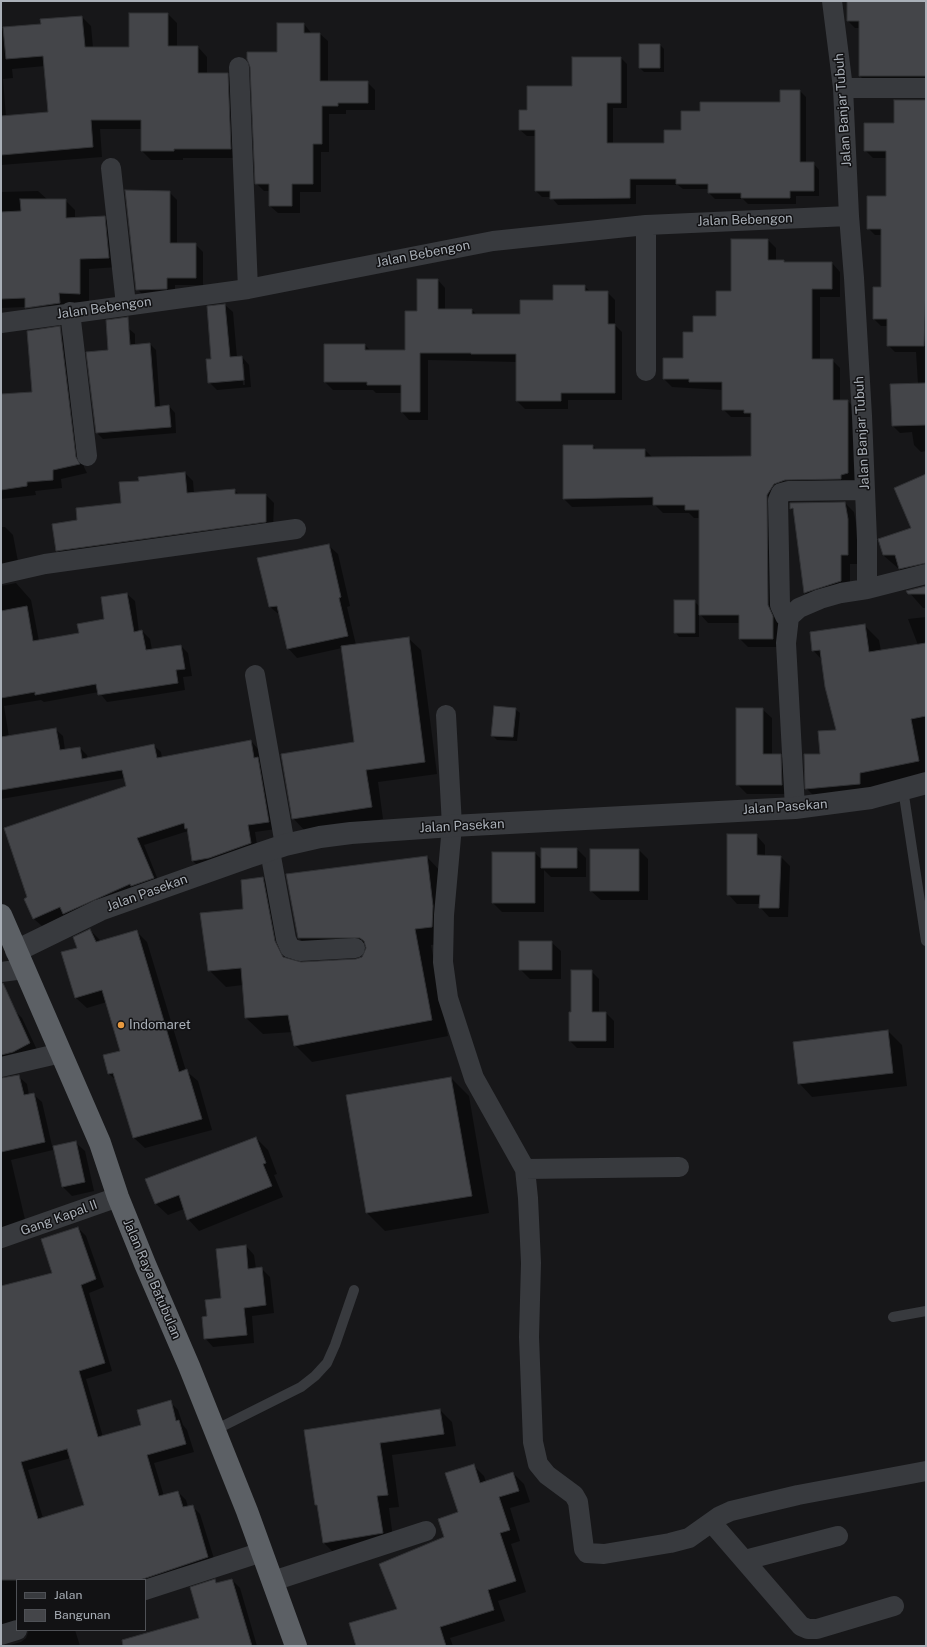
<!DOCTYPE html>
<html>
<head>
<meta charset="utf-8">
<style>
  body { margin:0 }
  #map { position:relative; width:927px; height:1647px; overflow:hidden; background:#171719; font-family:"Public Sans",sans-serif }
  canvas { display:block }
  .frame { position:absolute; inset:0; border:2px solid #aab0b8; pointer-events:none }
  .legend { position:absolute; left:16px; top:1579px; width:130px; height:52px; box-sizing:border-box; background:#121214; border:1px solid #4f5156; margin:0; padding:5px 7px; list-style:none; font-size:12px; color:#aab0b8 }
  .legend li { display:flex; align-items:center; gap:8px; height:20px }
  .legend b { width:20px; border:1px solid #4f5156 }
</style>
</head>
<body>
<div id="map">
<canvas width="927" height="1647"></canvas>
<div class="frame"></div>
<ul class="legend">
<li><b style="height:5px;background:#383a3e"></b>Jalan</li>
<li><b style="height:11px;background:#444549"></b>Bangunan</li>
</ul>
</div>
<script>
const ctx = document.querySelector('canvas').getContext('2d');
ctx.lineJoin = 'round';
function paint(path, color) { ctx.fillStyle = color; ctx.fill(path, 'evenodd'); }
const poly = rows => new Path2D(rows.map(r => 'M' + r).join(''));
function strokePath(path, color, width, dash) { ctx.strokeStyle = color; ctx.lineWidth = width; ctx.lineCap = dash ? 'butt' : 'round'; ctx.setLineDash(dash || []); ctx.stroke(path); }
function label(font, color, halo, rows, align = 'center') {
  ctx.font = font + ' "Public Sans",sans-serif'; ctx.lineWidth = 3; ctx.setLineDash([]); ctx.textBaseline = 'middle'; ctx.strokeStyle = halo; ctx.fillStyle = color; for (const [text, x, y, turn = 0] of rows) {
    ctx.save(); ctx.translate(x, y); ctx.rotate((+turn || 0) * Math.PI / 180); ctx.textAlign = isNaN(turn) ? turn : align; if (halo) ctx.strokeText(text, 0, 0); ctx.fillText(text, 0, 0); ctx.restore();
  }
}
paint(poly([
  [848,1,926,1,926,84,868,84,860,76,860,28,855,28,848,21],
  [168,14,177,23,177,47,198,47,207,57,207,74,227,74,237,84,240,158,183,158,183,160,151,160,142,151,142,129,100,129,102,157,1,165,1,28,42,24,82,17,91,26,93,48,130,48],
  [45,66,49,113,6,117,3,79,13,78,12,69],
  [278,24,304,24,312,34,320,34,328,41,328,82,367,82,375,90,375,110,346,110,346,114,329,114,329,152,321,152,321,192,300,192,300,213,278,213,270,206,270,191,264,191,256,183,278,53],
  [660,45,664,49,664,72,644,72,640,68],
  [621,58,627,64,627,108,613,108,613,144,665,144,682,131,701,112,781,103,800,91,806,97,806,163,813,163,819,170,819,196,796,196,796,204,748,204,743,199,715,199,709,193,709,189,683,189,678,185,636,185,636,204,558,205,551,197,542,197,536,191,536,136,527,136,520,130,520,111,528,111,573,87],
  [895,100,926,100,926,451,921,452,914,445,912,432,900,433,893,426,918,384,916,352,895,352,888,345,888,326,881,326,874,319,882,288,882,235,875,235,868,228,887,197,887,158,873,158,866,151,895,124],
  [38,191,48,200,65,200,75,210,75,219,104,217,114,227,118,267,89,269,89,303,69,302,69,305,1,308,1,192],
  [169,192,177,200,177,244,195,244,203,252,203,285,175,285,175,296,145,297,137,289],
  [768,240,776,248,776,261,783,261,786,263,832,263,840,272,840,297,820,297,820,360,832,360,840,368,840,401,848,401,856,410,856,481,782,492,780,647,748,647,740,639,740,623,708,623,699,613,699,637,679,637,675,632,694,601,700,607,700,518,694,518,689,513,663,513,655,505,572,507,564,499,593,446,597,450,645,450,653,458,752,457,752,419,750,417,731,417,723,409,723,390,672,387,664,379,684,359,694,333,717,317],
  [438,280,445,288,445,310,472,310,477,315,521,315,584,286,591,292,607,292,615,300,615,325,622,332,622,400,568,400,568,409,525,409,517,401,517,362,428,360,428,420,409,420,402,412,402,393,376,393,373,390,333,390,325,382,365,345,371,351,406,351,418,312],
  [225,305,233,312,237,358,242,357,249,365,251,387,217,390,209,382,212,360],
  [242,364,244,364,245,385,243,385],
  [128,328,135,334,135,345,150,344,156,350,160,407,169,406,175,413,176,433,103,439,97,433,87,353,109,351],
  [60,333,69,342,84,467,87,473,61,479,62,488,35,491,36,495,1,499,1,395,33,393],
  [185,473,193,481,194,494,234,490,240,495,266,495,274,503,273,528,65,558,57,550,78,521,122,504],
  [926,475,926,580,915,583,883,555,879,540,913,529],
  [845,503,854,512,857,529,857,564,850,564,850,590,814,602,805,593,795,512,791,508],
  [1,527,5,527,13,535,19,567,1,573],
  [328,545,338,554,350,606,347,607,356,645,408,638,421,650,437,774,378,782,383,819,305,831,293,818,355,742,342,648,297,658,288,648,281,616,270,607,259,559],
  [16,583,31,600,39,641,80,634,106,620,127,594,135,601,139,632,142,631,150,639,152,650,181,646,188,653,192,676,183,677,185,690,148,696,107,702,99,692,44,702,41,700,4,706,9,737,55,729,63,736,65,750,80,748,87,755,88,759,153,745,161,752,162,758,251,741,258,749,276,829,255,832,258,851,200,868,192,860,188,831,144,845,160,885,65,915,42,926,34,919,25,899,127,787,125,778,1,799,1,586],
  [926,586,926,608,923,608,908,591],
  [926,617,926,776,821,803,806,788,821,755,837,730,822,660,813,650,864,625,879,640,881,651,918,645,908,619],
  [515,709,520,713,517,741,497,740,492,735],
  [762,709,772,718,772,755,780,755,789,764,791,794,747,794,737,784],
  [756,835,765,845,765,856,781,857,790,866,788,917,769,917,760,907,760,904,737,904,728,894],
  [577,849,586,858,586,877,551,877,544,870,544,912,502,912,493,903,535,853,542,860],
  [591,850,639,850,648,859,648,900,601,900,591,891],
  [427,857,443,874,448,943,431,945,448,1036,312,1062,295,1045,293,1032,263,1034,246,1018,243,985,226,987,209,970,263,878,279,895,292,961,300,963,356,960,366,954,316,955,299,938,287,875],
  [90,930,101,941,136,931,147,942,186,1071,198,1081,212,1130,145,1148,134,1138,117,1081,109,1074,121,1051,107,1002,87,1008,76,998,78,948],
  [551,942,561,951,561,979,530,979,520,969],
  [591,971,599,979,599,1013,606,1013,614,1021,614,1048,577,1048,570,1041,572,1013],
  [14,1010,22,1018,38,1052,1,1067,1,1016],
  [888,1031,902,1045,907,1086,812,1097,799,1083],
  [18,1076,27,1084,29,1095,33,1094,42,1102,53,1150,11,1160,27,1228,1,1228,1,1079],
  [451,1078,469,1096,489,1213,385,1231,367,1213],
  [256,1138,268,1150,277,1174,274,1175,283,1197,199,1231,188,1219,184,1209,168,1215,156,1204,147,1180],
  [75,1142,85,1151,94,1191,72,1196,63,1187],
  [78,1228,86,1236,104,1287,89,1293,112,1371,86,1379,103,1437,142,1426,170,1402,178,1410,183,1425,187,1430,194,1452,154,1463,164,1496,178,1492,186,1500,188,1507,192,1506,200,1514,216,1565,145,1580,17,1580,17,1629,1,1633,1,1287,54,1274],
  [71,1458,85,1505,43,1518,28,1470],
  [246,1246,254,1255,256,1269,261,1268,270,1277,274,1313,252,1316,254,1343,213,1347,205,1338,208,1317,222,1299],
  [440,1410,452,1422,456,1446,392,1455,399,1507,389,1508,394,1545,336,1555,324,1543,319,1508,316,1505,305,1431],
  [473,1465,484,1476,486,1482,513,1473,524,1484,530,1502,510,1508,520,1541,511,1544,526,1592,498,1601,505,1621,450,1638,453,1646,358,1646,398,1609,445,1538,459,1513],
  [232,1580,240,1588,257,1646,119,1646,201,1619,214,1581,217,1584],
  [29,1630,75,1630,80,1646,6,1646,21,1642,26,1638]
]), '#0007');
const building = poly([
  [847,1,926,1,926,76,859,76,859,21,847,21,847,1],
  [129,13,168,13,168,46,198,46,198,73,228,73,231,149,174,149,174,151,141,151,141,120,91,120,93,147,1,155,1,116,48,112,43,56,6,59,3,27,41,24,40,19,82,16,85,47,129,47,129,13],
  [277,23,304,23,304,33,320,33,320,81,368,81,368,103,338,103,338,106,322,106,322,144,313,144,313,184,292,184,292,206,269,206,269,184,255,184,250,67,247,59,247,52,277,52,277,23],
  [639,44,660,44,660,68,639,68,639,44],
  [572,57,621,57,621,103,607,103,607,143,664,143,664,130,681,130,681,111,700,111,700,102,780,102,780,90,800,90,800,162,814,162,814,191,790,191,790,198,741,198,741,193,708,193,708,184,676,184,676,179,630,179,630,198,550,199,550,191,535,191,535,130,519,130,519,110,527,110,527,86,572,86,572,57],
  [894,100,926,100,926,286,924,346,887,346,887,319,873,319,873,287,881,287,881,229,867,229,867,196,886,196,886,151,864,151,864,123,894,123,894,100],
  [125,190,170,191,170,243,196,243,196,278,167,278,167,289,136,290,125,190],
  [20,199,66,199,66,218,105,216,109,258,80,259,80,294,59,293,60,303,25,308,25,298,1,299,1,212,21,211,20,199],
  [731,239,768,239,768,260,784,260,784,262,832,262,832,289,812,289,812,359,833,359,833,400,848,400,848,473,841,475,841,479,785,480,774,484,767,495,768,605,773,616,773,639,739,639,739,615,699,615,699,510,685,510,685,505,653,505,653,497,563,499,563,445,593,445,593,449,645,449,645,457,751,456,751,413,744,413,744,410,722,410,722,382,689,382,689,379,663,379,663,358,683,358,683,332,693,332,693,316,716,316,716,291,731,291,731,239],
  [417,279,438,279,438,309,472,309,472,314,520,314,520,300,553,300,553,285,585,285,585,291,608,291,608,324,615,324,615,393,561,393,561,401,516,401,516,354,471,354,471,353,420,353,420,412,401,412,401,385,367,385,367,382,324,382,324,344,365,344,365,350,405,350,405,311,417,311,417,279],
  [225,304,230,357,242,356,244,380,208,383,206,359,211,359,207,306,225,304],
  [128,317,130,345,150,343,155,407,169,405,171,427,96,433,86,352,108,350,106,320,128,317],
  [60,326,76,457,80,464,53,470,53,480,27,482,27,486,1,490,1,394,32,392,27,331,60,326],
  [926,383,926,425,892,426,890,384,926,383],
  [185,472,187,493,235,489,235,494,266,494,266,522,56,551,52,524,77,520,76,508,121,503,119,482,139,481,138,477,185,472],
  [926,474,926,563,899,569,895,555,883,555,878,539,911,528,894,488,926,474],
  [845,502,848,519,848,555,841,555,841,581,804,593,793,508,790,509,790,503,845,502],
  [329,544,341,597,339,598,348,636,287,649,277,606,269,607,257,558,329,544],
  [926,586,926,594,908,594,906,591,926,586],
  [127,593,134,632,142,630,146,650,181,645,185,669,176,670,178,683,98,695,96,684,35,695,35,692,1,698,1,611,27,606,33,641,79,633,77,624,104,619,101,597,127,593],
  [674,600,695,600,695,633,674,633,674,600],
  [865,624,869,652,926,643,926,716,911,719,919,761,860,773,860,784,805,789,804,754,820,754,818,731,836,730,825,687,820,650,812,651,810,632,865,624],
  [409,637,425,762,366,770,372,807,292,819,281,754,354,742,341,646,409,637],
  [494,706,516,708,513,737,491,736,494,706],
  [736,708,763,708,763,754,781,754,782,785,736,785,736,708],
  [56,728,60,750,80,747,82,759,154,744,157,758,251,740,254,758,258,757,269,822,248,825,251,843,209,858,192,861,187,828,185,829,184,823,137,838,154,878,131,886,130,884,63,914,60,907,33,919,24,899,27,897,4,828,126,786,122,770,1,790,1,737,56,728],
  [727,834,757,834,757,855,781,856,779,908,759,908,760,895,727,895,727,834],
  [541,848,577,848,577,868,541,868,541,848],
  [590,849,639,849,639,891,590,891,590,849],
  [492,852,535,852,535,903,492,903,492,852],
  [427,856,433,906,432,927,415,929,432,1020,294,1046,288,1015,245,1018,241,968,208,971,200,913,243,909,241,880,263,877,275,941,283,957,301,962,356,959,362,957,366,948,364,941,360,938,298,938,286,874,427,856],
  [90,929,96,942,137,930,179,1072,187,1069,202,1119,133,1138,113,1073,108,1074,103,1055,120,1051,102,990,75,998,61,952,77,948,73,937,90,929],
  [519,941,552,941,552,970,519,970,519,941],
  [571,970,592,970,592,1012,606,1012,606,1041,569,1041,569,1012,571,1012,571,970],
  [1,983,3,983,30,1043,13,1052,1,1055,1,983],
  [888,1030,893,1073,798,1084,793,1042,888,1030],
  [19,1075,24,1095,34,1093,45,1142,1,1152,1,1078,19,1075],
  [451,1077,472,1196,366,1213,346,1095,451,1077],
  [256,1137,266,1163,263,1164,272,1186,187,1220,179,1195,155,1204,145,1179,256,1137],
  [76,1141,85,1182,62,1187,53,1146,76,1141],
  [78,1227,96,1279,81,1285,105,1363,79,1371,98,1437,141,1425,137,1410,171,1400,176,1421,179,1420,186,1444,147,1455,159,1496,178,1491,183,1507,193,1505,208,1557,140,1580,1,1580,1,1286,52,1273,41,1239,78,1227],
  [67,1449,84,1505,38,1519,21,1462,67,1449],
  [246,1245,248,1269,262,1267,266,1305,244,1308,247,1335,204,1339,202,1317,207,1316,205,1300,221,1298,216,1249,246,1245],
  [440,1409,444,1434,380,1443,388,1495,377,1496,383,1533,323,1543,317,1505,315,1505,304,1430,440,1409],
  [474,1464,480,1483,513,1472,519,1491,499,1497,510,1530,500,1533,516,1581,488,1590,494,1610,440,1627,446,1646,356,1646,349,1623,397,1609,379,1564,444,1537,438,1519,458,1512,445,1473,474,1464],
  [215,1579,216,1583,232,1579,252,1646,123,1646,122,1640,199,1618,190,1587,215,1579]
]);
paint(building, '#444549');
strokePath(building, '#313235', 1);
strokePath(poly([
  [903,789,926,941],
  [893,1317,926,1311],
  [215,1430,301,1387,315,1376,327,1363,335,1345,354,1290]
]), '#383a3e', 10);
strokePath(poly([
  [239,67,248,289],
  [843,88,926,88],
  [111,168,126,305],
  [70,312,87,456],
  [1,323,248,289,493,241,646,225,849,216],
  [646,371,646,225],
  [1,574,45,564,296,529],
  [867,589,926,574],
  [789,617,785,616,780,605,778,500,781,493,788,491,864,490],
  [255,675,285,845],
  [446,715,452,826,444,915,443,962,448,998,474,1078,525,1169,528,1198,531,1263,529,1337,533,1442,538,1464,547,1475,574,1495,578,1502,584,1549,587,1553,604,1554,670,1543,689,1538,720,1516,731,1511,798,1495,926,1471],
  [795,808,786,643,789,617,799,608,820,599,841,593,867,589,867,540,862,416,854,278,849,216,843,88,832,1],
  [270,851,286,939,290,948,300,951,355,948],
  [1,972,24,969],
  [1,1067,61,1053],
  [525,1169,679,1167],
  [1,1238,118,1197],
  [712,1523,801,1626,808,1629,817,1629,894,1606],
  [745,1560,838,1536],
  [273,1581,426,1531],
  [145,1590,262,1552],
  [1,1635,17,1630]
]), '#383a3e', 20);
strokePath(poly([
  [16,951,100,910,249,857,285,845,320,837,351,833,452,826,795,808,871,798,926,783]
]), '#383a3e', 22);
strokePath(poly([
  [1,915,100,1143,118,1197,145,1264,189,1366,247,1511,296,1646]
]), '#5c6065', 22);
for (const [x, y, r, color] of [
  [121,1025,4,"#e99a3f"]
]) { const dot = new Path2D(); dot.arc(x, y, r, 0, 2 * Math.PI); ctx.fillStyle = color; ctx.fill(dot); strokePath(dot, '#121214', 1.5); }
label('13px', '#aab0b8', '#121214', [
  ["Jalan Banjar Tubuh",843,110,-94],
  ["Jalan Bebengon",745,220,-2],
  ["Jalan Bebengon",423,254,-11],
  ["Jalan Bebengon",104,308,-8],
  ["Jalan Banjar Tubuh",862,433,-93],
  ["Jalan Pasekan",785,807,-4],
  ["Jalan Pasekan",462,826,-3],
  ["Jalan Pasekan",147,893,-20],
  ["Gang Kapal II",59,1218,-20],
  ["Jalan Raya Batubulan",152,1279,67]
]);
label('13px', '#aab0b8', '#121214', [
  ["Indomaret",129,1025]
], 'left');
</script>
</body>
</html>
